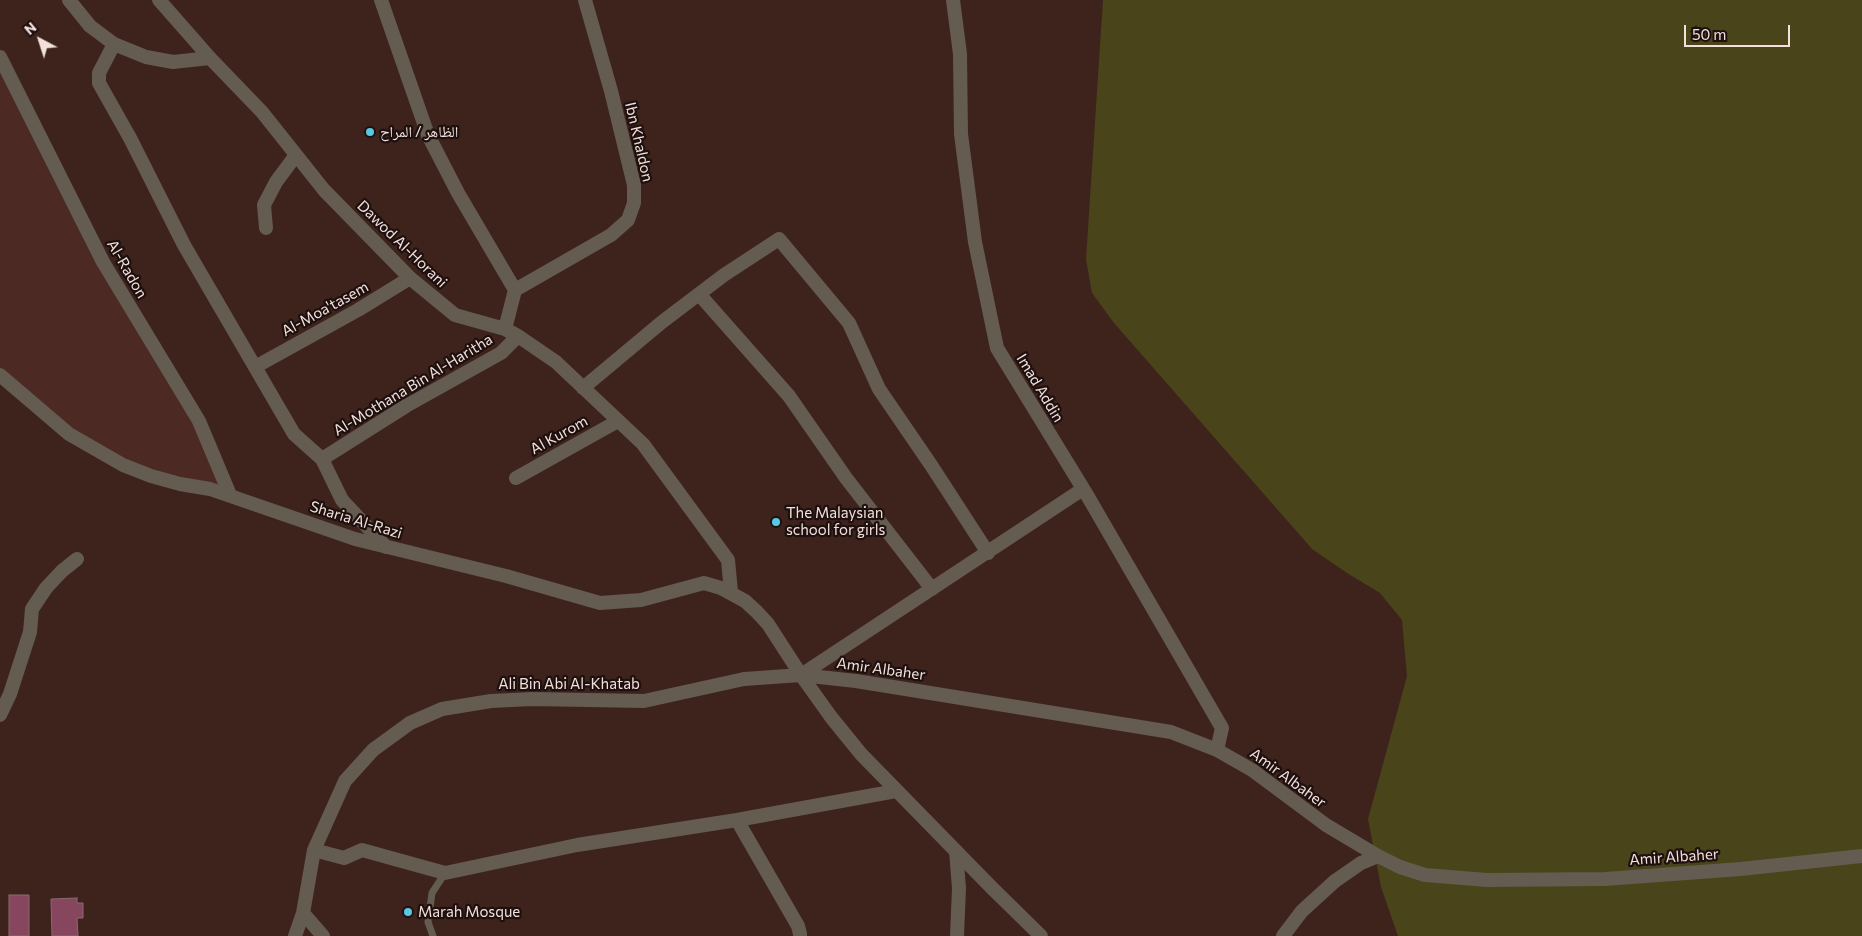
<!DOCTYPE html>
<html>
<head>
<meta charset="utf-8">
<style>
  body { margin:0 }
  #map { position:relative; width:1862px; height:936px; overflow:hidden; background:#3e231d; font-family:Commissioner,sans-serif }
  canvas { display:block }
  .north { position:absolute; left:15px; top:15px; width:50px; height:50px; -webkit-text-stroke:4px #1d100e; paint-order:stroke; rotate:320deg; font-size:14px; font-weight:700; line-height:20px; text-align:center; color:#f3e0dc }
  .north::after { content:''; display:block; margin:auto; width:18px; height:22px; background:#f3e0dc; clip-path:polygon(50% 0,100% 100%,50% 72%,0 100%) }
  .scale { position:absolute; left:1684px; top:25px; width:106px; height:22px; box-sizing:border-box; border:2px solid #f3e0dc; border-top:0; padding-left:6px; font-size:15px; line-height:18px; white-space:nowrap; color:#f3e0dc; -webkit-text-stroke:4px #1d100e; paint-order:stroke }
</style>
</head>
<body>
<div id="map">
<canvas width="1862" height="936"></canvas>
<div class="north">N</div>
<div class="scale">50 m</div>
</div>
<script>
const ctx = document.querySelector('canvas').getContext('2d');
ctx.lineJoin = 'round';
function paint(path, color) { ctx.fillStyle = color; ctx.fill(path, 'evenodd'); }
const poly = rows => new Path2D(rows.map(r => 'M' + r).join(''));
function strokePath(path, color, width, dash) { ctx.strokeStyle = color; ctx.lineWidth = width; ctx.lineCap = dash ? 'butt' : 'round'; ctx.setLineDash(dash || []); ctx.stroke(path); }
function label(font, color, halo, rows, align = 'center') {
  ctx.font = font + ' Commissioner,"Noto Naskh Arabic",sans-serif'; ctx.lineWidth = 4.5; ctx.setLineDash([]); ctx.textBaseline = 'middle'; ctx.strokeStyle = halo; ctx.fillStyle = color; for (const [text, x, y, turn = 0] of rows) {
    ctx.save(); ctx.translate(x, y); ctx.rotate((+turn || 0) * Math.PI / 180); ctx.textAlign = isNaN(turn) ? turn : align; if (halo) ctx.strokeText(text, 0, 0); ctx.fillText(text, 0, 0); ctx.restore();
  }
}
paint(poly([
  [0,55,100,258,196,419,232,496,104,459,0,375]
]), '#4c2a23');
paint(poly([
  [1103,0,1862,0,1862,936,1398,936,1381,887,1368,819,1407,676,1402,620,1380,593,1347,573,1312,549,1114,323,1092,293,1086,259]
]), '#494419');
const building = poly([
  [9,895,29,895,29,936,9,936,9,895],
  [77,898,77,903,83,903,83,918,77,918,78,936,52,936,51,899,77,898]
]);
paint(building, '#86475e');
strokePath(building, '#8a6a74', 1);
strokePath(poly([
  [433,936,428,922,432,893,445,873]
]), '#645b51', 7);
strokePath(poly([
  [69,0,90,26,114,44,146,57,173,62,210,58],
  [159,0,210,58,262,112,324,190,410,278,455,315,505,329,518,336,556,362,643,444,728,560,731,592],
  [381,0,428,135,458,193,515,290,505,329],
  [114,44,99,73,99,83,130,138,184,245,294,434,322,459,342,500,386,547],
  [0,57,103,262,199,421,230,495],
  [266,228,264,205,276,182,296,155],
  [515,290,611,235,628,220,634,203,634,185,611,91,585,0],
  [699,294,789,396,846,478,932,589],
  [255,367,358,310,410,278],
  [583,388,662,322,724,275,779,239,849,323,879,389,931,465,988,553],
  [322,459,406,406,501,353,518,336],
  [516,478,618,421],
  [0,715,10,694,30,632,32,609,46,588,62,571,77,559],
  [737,820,798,926,800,934,800,936],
  [314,850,344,858,362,850,445,873,577,845,737,820,896,791],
  [956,851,959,888,957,936],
  [303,913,323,936],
  [295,936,303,913,314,850,345,781,373,750,410,723,442,709,491,701,532,699,644,701,744,679,801,675,1083,489],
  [1283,936,1302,911,1335,881,1361,863,1378,856]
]), '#645b51', 14);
strokePath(poly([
  [953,0,960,54,961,134,975,242,997,348,1087,495,1222,728,1217,750],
  [0,375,69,434,123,465,151,476,180,484,210,489,355,539,506,576,600,603,641,600,704,583,721,588,745,601,757,612,768,624,801,675,856,681,1171,732,1217,750,1252,770,1326,825,1378,856,1400,867,1425,875,1487,880,1605,879,1741,869,1862,856],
  [801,675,831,717,861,754,992,888,1041,936]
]), '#645b51', 14);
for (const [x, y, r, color] of [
  [370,132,5,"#59c8e5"],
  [776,522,5,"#59c8e5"],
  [408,912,5,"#59c8e5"]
]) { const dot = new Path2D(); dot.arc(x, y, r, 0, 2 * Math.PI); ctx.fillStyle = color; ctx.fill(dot); strokePath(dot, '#1d100e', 2); }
label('15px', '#f3e0dc', '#1d100e', [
  ["الظاهر / المراح",380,132],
  ["The Malaysian",786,513],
  ["school for girls",786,530],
  ["Marah Mosque",418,912]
], 'left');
label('15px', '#f3e0dc', '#1d100e', [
  ["Ibn Khaldon",639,142,77],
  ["Dawod Al-Horani",402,244,44],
  ["Al-Radon",127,269,60],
  ["Al-Moa'tasem",325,309,-29],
  ["Al-Mothana Bin Al-Haritha",413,385,-31],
  ["Imad Addin",1040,388,59],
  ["Al Kurom",559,435,-29],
  ["Sharia Al-Razi",356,520,17],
  ["Amir Albaher",881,669,8],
  ["Ali Bin Abi Al-Khatab",569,684],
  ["Amir Albaher",1288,778,36],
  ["Amir Albaher",1674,857,-4]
]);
</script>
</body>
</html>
